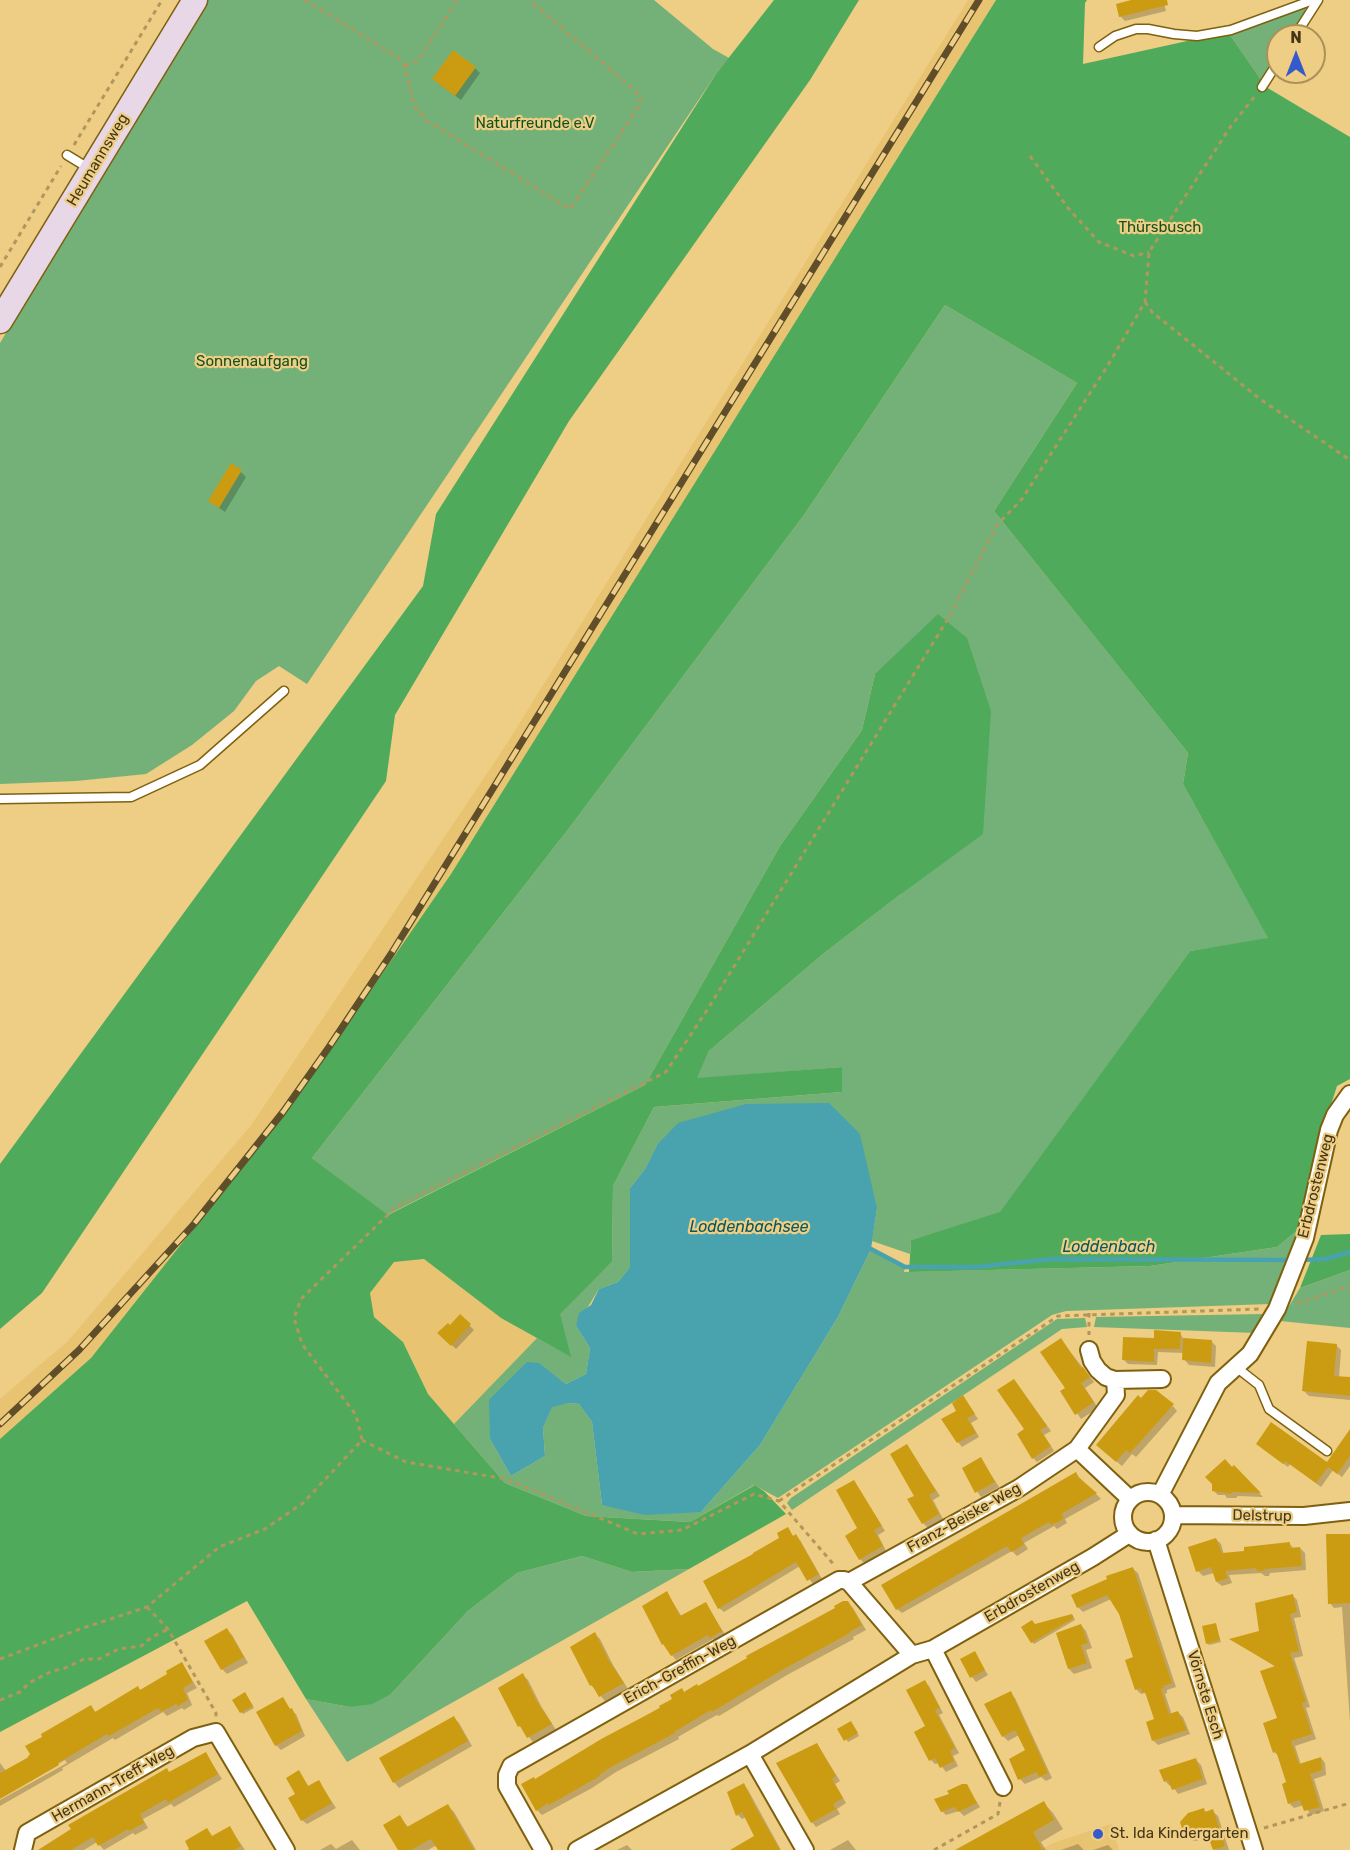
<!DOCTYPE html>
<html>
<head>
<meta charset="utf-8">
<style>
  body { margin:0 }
  #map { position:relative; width:1350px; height:1850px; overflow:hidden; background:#eecd84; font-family:Rubik,sans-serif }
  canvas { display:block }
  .north { position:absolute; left:1266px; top:24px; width:60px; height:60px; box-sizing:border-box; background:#eecd84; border:2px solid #aa9159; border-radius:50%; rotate:0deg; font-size:16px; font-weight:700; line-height:24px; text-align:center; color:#443718 }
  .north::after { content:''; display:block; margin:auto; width:21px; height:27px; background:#355acb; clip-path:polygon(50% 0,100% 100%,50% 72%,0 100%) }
</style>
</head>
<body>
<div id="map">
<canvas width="1350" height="1850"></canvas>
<div class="north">N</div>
</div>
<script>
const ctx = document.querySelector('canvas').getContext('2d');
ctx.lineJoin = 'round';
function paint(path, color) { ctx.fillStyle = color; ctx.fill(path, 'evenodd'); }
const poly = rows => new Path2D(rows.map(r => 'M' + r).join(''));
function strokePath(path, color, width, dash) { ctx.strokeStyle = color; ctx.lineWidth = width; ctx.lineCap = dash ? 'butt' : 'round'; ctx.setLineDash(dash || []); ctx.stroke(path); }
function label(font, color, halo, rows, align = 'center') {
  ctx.font = font + ' Rubik,sans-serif'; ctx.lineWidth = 4.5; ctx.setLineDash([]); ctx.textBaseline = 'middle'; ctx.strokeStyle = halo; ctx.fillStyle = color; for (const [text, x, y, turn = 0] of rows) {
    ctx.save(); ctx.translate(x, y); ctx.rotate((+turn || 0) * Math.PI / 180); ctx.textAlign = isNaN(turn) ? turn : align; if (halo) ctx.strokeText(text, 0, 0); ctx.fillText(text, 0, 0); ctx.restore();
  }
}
paint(poly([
  [968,0,996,0,451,874,292,1104,91,1358,0,1439,0,1399,68,1341,252,1124,506,745],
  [424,1259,501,1318,537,1338,454,1424,428,1394,403,1342,373,1317,370,1293,394,1262],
  [1111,1824,1119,1850,1040,1850,1053,1843]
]), '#e8c472');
paint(poly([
  [205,0,654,0,713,49,729,58,716,74,307,684,279,666,256,681,234,711,192,745,146,774,76,781,0,784,0,343],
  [1305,7,1305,15,1297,36,1278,36,1278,68,1266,87,1228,32],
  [945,305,1077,383,994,511,1188,753,1183,784,1269,939,1190,951,1000,1213,911,1240,910,1254,872,1241,877,1208,657,1145,645,1169,630,1188,630,1267,618,1282,599,1289,576,1326,590,1348,586,1374,566,1384,539,1364,490,1439,511,1476,545,1456,543,1428,552,1406,569,1403,579,1404,592,1422,602,1505,701,1512,760,1445,838,1317,871,1249,905,1267,904,1272,1150,1266,1277,1247,1299,1229,1270,1304,1066,1311,1052,1315,778,1498,754,1485,690,1522,586,1516,505,1483,454,1424,537,1338,570,1356,559,1314,612,1262,613,1186,654,1107,842,1092,842,1067,696,1079,709,1051,823,954,901,894,875,674,862,730,780,846,645,1085,387,1215,312,1158,570,827,804,515],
  [1350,1270,1350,1328,1280,1321,1300,1288],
  [1264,1314,1256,1333,1094,1327,1096,1317],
  [1085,1318,1087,1327,1062,1329,792,1510,787,1503,791,1498,1057,1319],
  [582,1556,632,1572,689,1569,347,1762,306,1699,350,1707,391,1694,468,1611,517,1573]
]), '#73b178');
paint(poly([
  [774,0,859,0,810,80,569,421,395,715,386,781,42,1293,0,1329,0,1164,423,586,436,514,716,74],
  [996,0,1087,0,1085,3,1083,64,1228,32,1266,87,1350,137,1350,1079,1337,1086,1310,1170,1299,1229,1277,1247,1150,1266,909,1272,911,1240,1000,1212,1190,951,1268,938,1183,784,1188,753,994,511,1077,383,945,305,804,515,570,827,312,1158,388,1215,645,1085,780,846,862,730,875,674,938,614,967,638,991,711,983,834,901,894,823,954,709,1051,697,1078,842,1067,842,1092,654,1107,613,1186,612,1262,560,1314,571,1357,501,1318,424,1259,394,1262,370,1293,374,1317,403,1342,428,1394,505,1483,586,1516,690,1522,755,1485,765,1492,786,1514,689,1569,632,1572,582,1556,517,1573,468,1611,391,1694,372,1704,350,1707,306,1699,247,1601,0,1732,0,1439,91,1358,292,1104,451,874],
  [1350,1234,1350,1270,1300,1288,1321,1235]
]), '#50aa5b');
paint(poly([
  [829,1103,860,1134,877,1208,871,1249,838,1317,760,1445,701,1512,645,1515,602,1505,592,1422,579,1404,569,1403,552,1407,543,1428,545,1456,511,1476,490,1439,489,1400,527,1362,539,1363,566,1384,586,1374,590,1348,576,1326,579,1313,591,1305,599,1289,618,1282,630,1267,630,1188,645,1169,657,1145,678,1123,746,1104]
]), '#49a3ae');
paint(poly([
  [1137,0,1163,0,1166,11,1125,21,1120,16],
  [475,68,480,73,461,100,439,84],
  [241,472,246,477,225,512,210,501],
  [460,1316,474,1330,456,1349,439,1333,450,1327],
  [1180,1333,1184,1340,1211,1341,1216,1346,1215,1367,1189,1365,1184,1359,1184,1353,1158,1352,1157,1365,1128,1364,1124,1360,1155,1340],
  [1061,1340,1094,1382,1085,1388,1098,1408,1081,1419,1062,1391,1067,1388],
  [1336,1345,1341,1350,1339,1378,1350,1379,1350,1400,1309,1396,1304,1391],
  [1014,1380,1051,1431,1044,1435,1054,1451,1037,1462,1033,1458],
  [963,1397,978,1419,971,1423,979,1437,962,1447,958,1442,959,1411],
  [1173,1406,1177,1411,1136,1457,1132,1454,1122,1466,1103,1450],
  [1257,1444,1327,1464,1350,1445,1350,1466,1342,1477,1333,1470,1321,1487,1290,1464,1288,1467],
  [907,1446,940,1496,933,1500,943,1519,928,1528,923,1523,916,1496],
  [981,1459,999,1487,981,1497,968,1478],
  [1234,1467,1263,1497,1238,1496,1236,1498,1227,1498,1225,1495,1218,1495,1213,1490],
  [1076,1474,1101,1499,1065,1519,1067,1523,1057,1529,1054,1526,1024,1543,1028,1549,1017,1556,1012,1551,902,1613,897,1609],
  [854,1482,885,1531,878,1535,886,1551,864,1563,860,1559,859,1528],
  [787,1529,794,1537,796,1536,800,1540,822,1579,813,1584,800,1566,724,1612,719,1608],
  [1350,1535,1350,1722,1342,1607,1334,1608,1330,1603],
  [1216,1539,1221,1544,1224,1555,1289,1543,1294,1549,1300,1548,1305,1553,1306,1570,1270,1573,1269,1576,1265,1576,1261,1573,1229,1575,1232,1583,1222,1586,1217,1582,1214,1573,1203,1576,1198,1571],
  [1133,1569,1138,1573,1176,1687,1167,1690,1167,1693,1165,1694,1172,1715,1178,1713,1183,1717,1190,1734,1158,1745,1153,1740,1156,1720,1147,1696,1145,1693,1141,1694,1136,1689,1135,1658,1120,1614,1111,1599,1083,1612,1078,1607],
  [667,1593,682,1617,706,1604,726,1636,715,1642,713,1639,676,1660,672,1655],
  [1292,1595,1297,1600,1301,1617,1294,1618,1303,1656,1294,1658,1310,1707,1306,1708,1316,1739,1295,1746,1301,1765,1321,1758,1325,1763,1326,1775,1314,1779,1324,1811,1311,1815,1304,1805,1294,1808,1289,1803,1288,1783,1280,1757,1274,1752,1279,1719,1276,1667,1232,1640,1261,1632],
  [848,1603,853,1608,866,1630,853,1637,854,1639,787,1675,719,1716,717,1715,704,1722,678,1737,679,1739,616,1772,592,1788,542,1815,537,1810,535,1780,685,1693,698,1687],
  [1072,1615,1075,1620,1034,1644,1032,1642,1035,1626],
  [1215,1624,1221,1642,1209,1645,1207,1643],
  [1081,1625,1086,1631,1092,1648,1086,1650,1092,1668,1074,1674,1069,1669,1058,1634],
  [227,1630,232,1635,248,1663,227,1674,222,1669],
  [595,1634,600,1639,613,1665,628,1689,605,1701,591,1685],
  [974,1653,988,1675,976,1682,972,1677],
  [182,1664,197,1688,187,1693,192,1705,184,1710,182,1708,167,1716,163,1712,115,1740,113,1738,62,1768,63,1770,0,1806,0,1800,67,1763,65,1760,0,1797,0,1763,6,1771,28,1759,91,1707,96,1713,169,1675],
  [523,1675,528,1680,541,1706,556,1730,533,1742,520,1726],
  [924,1681,929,1686,943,1713,939,1715,959,1753,953,1756,958,1766,946,1772,939,1763,935,1764,931,1760],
  [1010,1693,1015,1698,1052,1778,1046,1781,1041,1777,1025,1784,1020,1779,1027,1751,1019,1735,1008,1741,1003,1736],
  [247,1696,254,1708,243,1714,241,1712],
  [282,1699,291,1710,296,1714,305,1736,281,1750,276,1745],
  [454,1718,459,1723,472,1746,399,1788,394,1782,381,1759],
  [853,1725,859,1736,848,1742,840,1729],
  [817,1744,840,1781,835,1784,846,1803,837,1809,840,1814,816,1827,812,1822],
  [206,1754,222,1779,174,1807,171,1804,143,1819,148,1828,135,1835,133,1833,104,1850,97,1842,84,1850,40,1850],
  [1196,1760,1201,1765,1207,1784,1178,1794,1172,1785,1170,1786,1165,1781],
  [299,1772,309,1787,319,1782,336,1808,307,1824,302,1820,297,1795],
  [744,1785,748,1790,781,1850,756,1850,756,1837,746,1817,742,1819,738,1815],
  [966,1785,980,1807,964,1816,959,1811,946,1815,942,1811,951,1795],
  [1044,1803,1053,1813,1063,1829,1041,1842,1046,1850,974,1850],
  [448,1806,454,1812,476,1850,439,1850,437,1845,428,1850,399,1850,400,1817,408,1827],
  [1203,1809,1207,1813,1212,1811,1218,1816,1229,1850,1215,1850,1210,1836,1196,1841,1191,1840,1185,1835],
  [230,1828,245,1850,190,1850,206,1830,213,1837],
  [352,1840,360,1850,320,1850,331,1844,336,1849],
  [848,1840,856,1850,830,1850],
  [1078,1844,1084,1850,1061,1850],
  [627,1845,632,1850,617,1850],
  [1108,1845,1113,1850,1093,1850]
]), '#0003');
strokePath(poly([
  [871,1249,905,1267,975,1267,1052,1259,1292,1260],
  [1301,1260,1325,1259,1350,1252]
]), '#49a3ae', 4.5);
paint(poly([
  [1131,0,1167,0,1168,5,1119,17,1116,4],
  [453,50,476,67,455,96,432,79],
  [231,463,242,470,219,508,208,501],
  [460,1314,471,1324,451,1346,437,1333,448,1323,450,1325],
  [1154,1330,1181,1332,1180,1349,1154,1349,1154,1362,1122,1360,1123,1337,1154,1338],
  [1061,1338,1081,1368,1083,1367,1090,1377,1081,1383,1094,1402,1075,1415,1060,1391,1065,1388,1040,1352],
  [1183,1338,1212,1340,1211,1363,1182,1360],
  [1307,1341,1337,1344,1334,1376,1350,1377,1350,1396,1302,1391],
  [1014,1379,1047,1426,1040,1430,1051,1446,1032,1459,1017,1434,1024,1429,997,1390],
  [1148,1390,1156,1390,1174,1404,1130,1453,1126,1450,1116,1462,1096,1445,1138,1395,1141,1398],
  [963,1395,975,1414,967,1418,976,1433,957,1443,941,1419,956,1411,952,1403],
  [1271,1422,1327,1462,1350,1429,1350,1456,1337,1474,1328,1467,1316,1483,1285,1461,1283,1464,1256,1444],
  [907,1444,936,1491,929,1495,939,1514,922,1524,907,1499,914,1496,890,1454],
  [981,1457,995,1482,975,1493,962,1468],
  [1225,1459,1232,1467,1234,1465,1261,1493,1233,1492,1231,1494,1212,1491,1212,1484,1205,1477],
  [1076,1472,1079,1478,1097,1493,1061,1514,1064,1518,1058,1522,1051,1525,1049,1522,1021,1538,1024,1544,1017,1549,1011,1552,1007,1546,896,1610,881,1585],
  [854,1480,882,1526,874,1530,883,1546,859,1560,845,1536,857,1528,836,1490],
  [788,1527,793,1536,796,1534,819,1574,807,1581,796,1562,718,1609,703,1581,753,1554,753,1553,779,1538,777,1533],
  [1326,1534,1350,1534,1350,1603,1328,1604],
  [1216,1538,1222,1553,1244,1551,1244,1547,1290,1542,1290,1548,1300,1547,1302,1566,1265,1569,1263,1571,1258,1571,1255,1568,1225,1571,1228,1578,1216,1582,1211,1567,1196,1572,1188,1547],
  [1133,1567,1172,1683,1163,1686,1164,1688,1161,1689,1169,1714,1178,1711,1187,1730,1152,1741,1146,1722,1154,1719,1145,1692,1142,1693,1141,1688,1135,1690,1125,1660,1133,1657,1119,1614,1107,1595,1077,1608,1071,1595,1107,1579,1106,1576],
  [667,1591,680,1616,706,1602,722,1631,710,1638,708,1635,671,1656,663,1644,662,1645,642,1606],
  [1293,1594,1297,1612,1290,1614,1299,1651,1290,1653,1306,1702,1302,1703,1312,1734,1291,1741,1299,1764,1321,1757,1322,1770,1310,1774,1320,1807,1304,1811,1300,1800,1288,1804,1282,1784,1286,1782,1276,1751,1273,1753,1263,1723,1277,1718,1260,1671,1275,1666,1229,1639,1259,1631,1255,1603],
  [843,1601,848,1601,862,1625,849,1632,850,1633,782,1670,712,1712,711,1710,699,1717,674,1732,675,1733,611,1767,599,1775,600,1776,549,1805,548,1803,536,1811,521,1784,534,1777,535,1779,603,1738,660,1708,659,1706,672,1699,670,1695,682,1688,684,1692,697,1684,698,1686,747,1658,746,1656,835,1608,834,1606],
  [1072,1614,1074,1618,1031,1643,1021,1627,1032,1620,1035,1624],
  [1216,1623,1220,1640,1206,1644,1202,1626],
  [1081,1624,1088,1643,1081,1645,1087,1663,1068,1669,1056,1633],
  [227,1628,244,1657,221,1670,204,1641],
  [595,1632,608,1659,624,1683,599,1697,592,1685,590,1686,570,1647],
  [975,1651,985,1670,970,1678,960,1659],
  [182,1662,193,1682,183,1688,188,1700,178,1706,176,1704,161,1712,158,1708,109,1736,107,1734,58,1763,59,1765,0,1799,0,1773,27,1758,30,1754,25,1746,42,1737,41,1734,91,1705,95,1712,138,1686,140,1690,167,1674,166,1671],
  [523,1673,536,1700,552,1724,527,1738,520,1726,518,1727,498,1688],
  [925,1680,940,1708,935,1710,955,1748,950,1751,954,1761,940,1768,935,1758,929,1761,914,1732,925,1726,906,1690],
  [1011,1691,1048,1773,1039,1777,1037,1772,1018,1780,1009,1759,1025,1750,1015,1730,1002,1737,984,1704],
  [245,1692,253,1706,240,1713,232,1700],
  [283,1697,290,1709,292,1708,302,1731,275,1746,256,1712],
  [454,1716,468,1741,393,1783,379,1758],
  [851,1721,858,1733,844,1741,837,1729],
  [817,1743,836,1776,832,1779,843,1798,833,1804,836,1809,811,1823,776,1763],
  [206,1752,218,1774,168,1803,166,1799,140,1814,144,1823,129,1831,128,1829,98,1846,93,1837,71,1850,38,1850,71,1829,68,1825,167,1768,169,1772],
  [1196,1758,1203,1779,1172,1790,1168,1780,1164,1782,1159,1770],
  [299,1770,308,1786,319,1780,332,1803,301,1821,288,1798,295,1794,286,1778],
  [744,1783,755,1806,780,1850,730,1850,754,1836,742,1812,736,1816,727,1792],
  [962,1784,967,1784,977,1803,958,1812,955,1807,941,1812,934,1799,949,1794,947,1791],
  [1044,1801,1054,1820,1033,1832,1043,1850,955,1850],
  [448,1804,474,1850,438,1850,431,1839,411,1850,398,1850,383,1825,400,1815,407,1827],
  [1204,1808,1205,1812,1213,1809,1225,1846,1213,1850,1206,1831,1190,1837,1184,1835,1180,1822,1188,1813],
  [230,1826,241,1846,235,1850,187,1850,189,1849,185,1841,207,1828,212,1836]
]), '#cb9c12');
const lane = poly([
  [1295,36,1318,0],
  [1099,47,1115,36,1136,29,1148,29,1174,34,1197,36,1231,30,1313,0],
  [1262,87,1278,62],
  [67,155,90,169],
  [0,799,131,797,200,765,284,691],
  [1236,1367,1259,1385,1269,1409,1327,1451]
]);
const street = poly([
  [1115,1380,1162,1379],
  [1077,1449,1116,1395,1115,1380,1106,1377,1098,1370,1092,1361,1089,1350],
  '1123 1517a25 25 0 1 1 50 0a25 25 0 1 1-50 0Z',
  [1160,1495,1218,1383,1250,1354,1277,1309,1305,1238,1329,1130,1335,1115,1350,1094],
  [1173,1515,1304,1516,1350,1511],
  [1156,1540,1254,1850],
  [849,1582,1019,1488,1077,1449,1130,1499],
  [933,1649,1003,1787],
  [750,1754,805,1850],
  [23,1850,27,1833,193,1738,216,1732,286,1850],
  [543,1850,507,1786,507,1775,511,1766,839,1580,844,1580,849,1582,912,1655],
  [577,1850,750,1754,912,1655,933,1649,1093,1557,1129,1534]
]);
const secondary = poly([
  [0,321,195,0]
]);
strokePath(lane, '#7e600e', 11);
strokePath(street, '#7e600e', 20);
strokePath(secondary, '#7e600e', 27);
strokePath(poly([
  [305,0,399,58,405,66,414,105,426,120,570,209,639,106,641,97,630,86,529,0],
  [405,66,418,61,457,0],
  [74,145,162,0],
  [1030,156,1068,208,1099,242,1134,256,1149,252],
  [0,267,61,166],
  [1145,302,1152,312,1260,399,1350,460],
  [1297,1303,1350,1286],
  [1089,1313,1089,1335],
  [362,1440,406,1462,506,1479,638,1534,682,1530,754,1494,779,1501,835,1566],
  [779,1501,1058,1316,1259,1309],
  [147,1607,168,1629,216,1713,216,1718],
  [0,1659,77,1630,147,1607,219,1547,265,1529,303,1503,362,1440,356,1415,302,1344,294,1318,301,1299,397,1206,666,1072,709,1007,949,617,997,525,1022,499,1108,365,1145,302,1149,252,1231,126,1255,96],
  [0,1700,20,1692,29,1683,52,1671,63,1669,84,1659,99,1659,119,1649,141,1646,152,1637,168,1629],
  [1264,1828,1350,1803],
  [934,1850,998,1814,1000,1802]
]), '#b1975d', 3, [4.5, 4.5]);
strokePath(lane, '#fff', 8);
strokePath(street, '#fff', 16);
strokePath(secondary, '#e7d7e7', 24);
const rail = poly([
  [0,1424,79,1350,194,1224,283,1112,329,1047,391,954,979,0]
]);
strokePath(rail, '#5f4e29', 7);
strokePath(rail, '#eecd84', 4.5, [14]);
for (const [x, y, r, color] of [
  [1098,1834,6,"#355acb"]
]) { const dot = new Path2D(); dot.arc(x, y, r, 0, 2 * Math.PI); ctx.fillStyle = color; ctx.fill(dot); strokePath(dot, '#eecd84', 2); }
label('15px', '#12521f', '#eecd84', [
  ["Naturfreunde e.V",535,124],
  ["Thürsbusch",1160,228],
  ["Sonnenaufgang",252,362]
]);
label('15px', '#443718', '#eecd84', [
  ["Heumannsweg",98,160,-59],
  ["Erbdrostenweg",1316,1186,-76],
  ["Delstrup",1262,1516,1],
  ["Franz-Beiske-Weg",964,1518,-29],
  ["Erbdrostenweg",1032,1592,-30],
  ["Erich-Greffin-Weg",680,1670,-29],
  ["Vörnste Esch",1205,1695,73],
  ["Hermann-Treff-Weg",113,1784,-30]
]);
label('15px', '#443718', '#eecd84', [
  ["St. Ida Kindergarten",1110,1834]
], 'left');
label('italic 16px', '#07575f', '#eecd84', [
  ["Loddenbachsee",749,1227],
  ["Loddenbach",1109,1247]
]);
</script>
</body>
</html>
